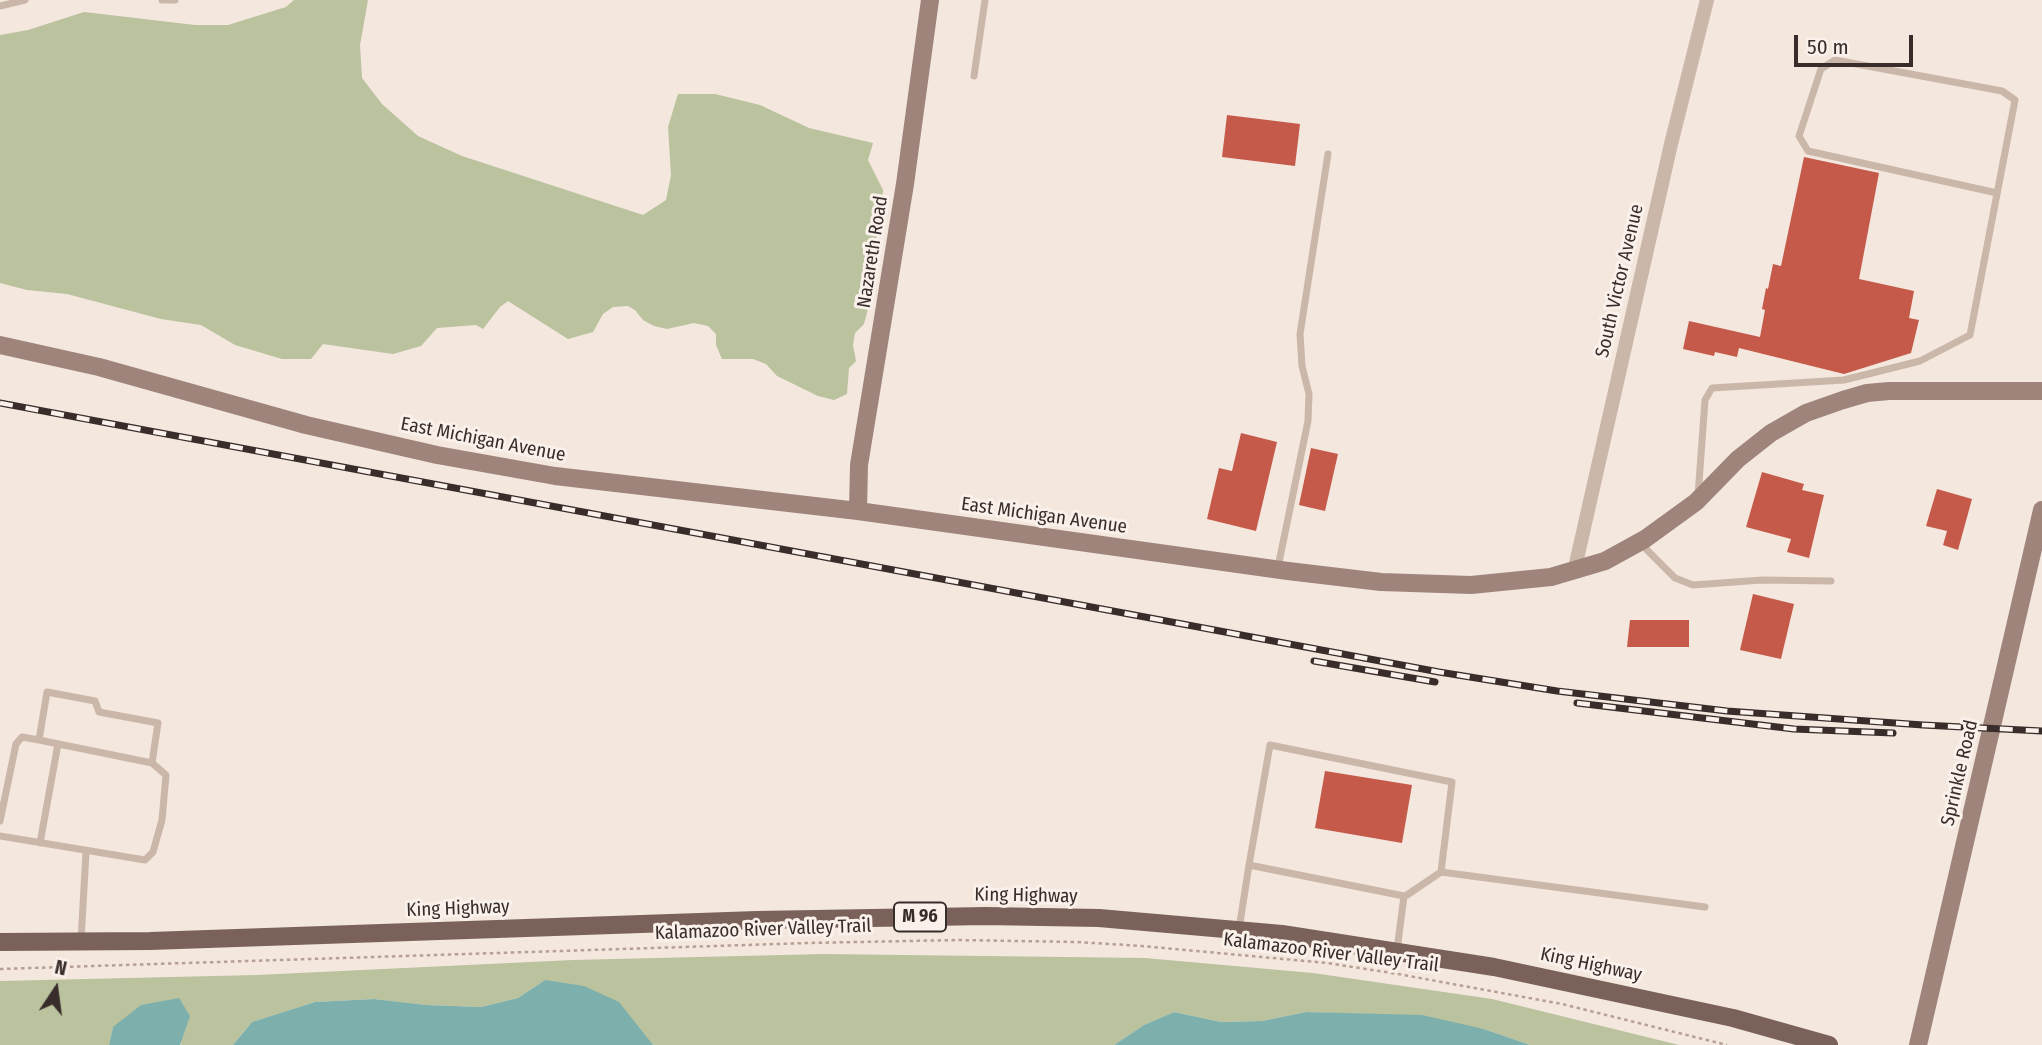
<!DOCTYPE html>
<html>
<head>
<meta charset="utf-8">
<style>
  body { margin:0 }
  #map { position:relative; width:2042px; height:1045px; overflow:hidden; background:#f3e7de; font-family:"Fira Sans Condensed",sans-serif }
  canvas { display:block }
  .north { position:absolute; left:21px; top:954px; width:70px; height:70px; -webkit-text-stroke:5px #faf1eb; paint-order:stroke; rotate:13deg; font-size:19px; font-weight:700; line-height:28px; text-align:center; color:#382d2a }
  .north::after { content:''; display:block; margin:auto; width:24px; height:32px; background:#382d2a; clip-path:polygon(50% 0,100% 100%,50% 72%,0 100%) }
  .scale { position:absolute; left:1794px; top:35px; width:119px; height:32px; box-sizing:border-box; border:4px solid #382d2a; border-top:0; padding-left:9px; font-size:21px; line-height:24px; white-space:nowrap; color:#382d2a; -webkit-text-stroke:5px #faf1eb; paint-order:stroke }
</style>
</head>
<body>
<div id="map">
<canvas width="2042" height="1045"></canvas>
<div class="north">N</div>
<div class="scale">50 m</div>
</div>
<script>
const ctx = document.querySelector('canvas').getContext('2d');
ctx.lineJoin = 'round';
function paint(path, color) { ctx.fillStyle = color; ctx.fill(path, 'evenodd'); }
const poly = rows => new Path2D(rows.map(r => 'M' + r).join(''));
function strokePath(path, color, width, dash) { ctx.strokeStyle = color; ctx.lineWidth = width; ctx.lineCap = dash ? 'butt' : 'round'; ctx.setLineDash(dash || []); ctx.stroke(path); }
function label(font, color, halo, rows, align = 'center') {
  ctx.font = font + ' "Fira Sans Condensed",sans-serif'; ctx.lineWidth = 6; ctx.setLineDash([]); ctx.textBaseline = 'middle'; ctx.strokeStyle = halo; ctx.fillStyle = color; for (const [text, x, y, turn = 0] of rows) {
    ctx.save(); ctx.translate(x, y); ctx.rotate((+turn || 0) * Math.PI / 180); ctx.textAlign = isNaN(turn) ? turn : align; if (halo) ctx.strokeText(text, 0, 0); ctx.fillText(text, 0, 0); ctx.restore();
  }
}
paint(poly([
  [294,0,368,0,360,45,362,78,382,104,418,136,462,156,643,215,666,200,671,175,668,127,678,94,715,94,760,105,809,128,873,143,868,160,883,190,881,223,875,243,875,281,864,324,855,333,853,345,856,361,849,368,847,394,834,400,818,396,777,376,766,364,753,359,722,359,716,345,716,334,708,326,694,323,667,329,654,326,643,320,635,310,628,306,613,307,603,314,593,332,568,339,508,301,500,307,483,329,476,325,437,328,421,346,393,354,323,344,311,359,282,359,235,345,201,325,161,319,67,294,27,290,0,283,0,35,28,30,84,12,195,25,228,25,286,7],
  [824,954,1145,958,1313,973,1492,999,1679,1045,1530,1045,1484,1029,1358,1014,1306,1012,1262,1021,1221,1022,1174,1012,1144,1025,1114,1045,653,1045,545,980,518,998,481,1007,425,1005,374,999,315,1002,252,1022,233,1045,180,1045,182,1043,113,1027,109,1045,0,1045,0,981,257,975,573,960]
]), '#bac29e');
paint(poly([
  [545,980,584,986,619,1002,653,1045,233,1045,252,1022,315,1002,374,999,426,1005,481,1007,518,998],
  [179,998,190,1016,180,1045,109,1045,113,1027,141,1005],
  [1174,1012,1221,1022,1262,1021,1306,1012,1422,1015,1484,1029,1530,1045,1114,1045,1144,1025]
]), '#7db0ac');
paint(poly([
  [1227,115,1300,124,1295,166,1222,157],
  [1804,157,1879,173,1859,279,1914,291,1909,318,1919,320,1911,353,1844,374,1739,348,1737,357,1715,352,1714,356,1683,349,1689,321,1760,337,1765,310,1762,309,1766,288,1768,289,1773,264,1781,266],
  [1241,433,1277,442,1256,531,1207,519,1219,468,1232,471],
  [1311,448,1338,454,1325,511,1299,505],
  [1762,472,1804,484,1802,490,1824,495,1809,558,1787,552,1791,539,1746,527],
  [1937,489,1972,499,1958,550,1943,545,1947,531,1926,526],
  [1753,594,1794,604,1781,659,1740,650],
  [1630,620,1689,620,1689,647,1627,647],
  [1325,771,1412,785,1402,843,1315,828]
]), '#c55a4a');
strokePath(poly([
  [0,969,808,943,958,940,1077,942,1142,946,1327,963,1398,974,1562,1004,1727,1045]
]), '#b79f94', 2.5, [3.5, 3.5]);
strokePath(poly([
  [162,0,175,0],
  [0,6,25,0],
  [974,76,985,0],
  [1698,496,1705,400,1712,388,1844,380,1920,361,1970,335,2015,100,2002,91,1835,60,1821,69,1799,136,1808,151,1997,193],
  [1640,543,1675,578,1693,585,1762,580,1831,581],
  [1278,567,1308,421,1309,394,1302,366,1300,334,1328,154],
  [39,740,152,763],
  [0,821,16,744,22,737,39,740,47,692,95,701,99,712,158,723,152,763,166,775,162,820,153,852,145,860,0,836],
  [40,843,58,744],
  [1249,865,1270,745,1452,782,1441,872,1705,907],
  [1404,897,1441,872],
  [1239,929,1249,865,1404,896,1397,950],
  [81,941,86,852]
]), '#cbb6aa', 7);
strokePath(poly([
  [1574,572,1671,144,1707,0]
]), '#cbb6aa', 14);
strokePath(poly([
  [0,345,99,367,306,425,437,455,555,476,858,511,1288,571,1381,582,1471,585,1551,577,1605,561,1645,539,1696,502,1738,459,1771,433,1806,413,1843,400,1867,393,1889,391,2042,391],
  [858,511,859,465,905,184,930,0],
  [1918,1045,2042,510]
]), '#9f847b', 18);
strokePath(poly([
  [0,942,150,941,757,920,986,916,1099,918,1282,934,1494,967,1733,1018,1829,1045]
]), '#7a625b', 18);
const rail = poly([
  [0,403,1439,672,1557,691,1727,711,1923,725,2042,731],
  [1314,661,1435,682],
  [1577,703,1794,729,1893,733]
]);
strokePath(rail, '#382d2a', 7);
strokePath(rail, '#faf1eb', 4.5, [13]);
for (const [x, y, w] of [
  [920,917,52]
]) { const box = new Path2D(); box.roundRect(x - w / 2, y - 14.5, w, 29, 5); ctx.fillStyle = '#faf1eb'; ctx.fill(box); strokePath(box, '#382d2a', 2); }
label('bold 18px', '#382d2a', null, [
  ["M 96",920,917]
]);
label('19px', '#382d2a', '#faf1eb', [
  ["Nazareth Road",873,252,-81],
  ["South Victor Avenue",1620,281,-77],
  ["East Michigan Avenue",483,440,11],
  ["East Michigan Avenue",1044,516,8],
  ["Sprinkle Road",1960,773,-77],
  ["King Highway",1026,896,1],
  ["King Highway",458,909,-2],
  ["Kalamazoo River Valley Trail",763,930,-2],
  ["Kalamazoo River Valley Trail",1331,953,7],
  ["King Highway",1591,965,12]
]);
</script>
</body>
</html>
